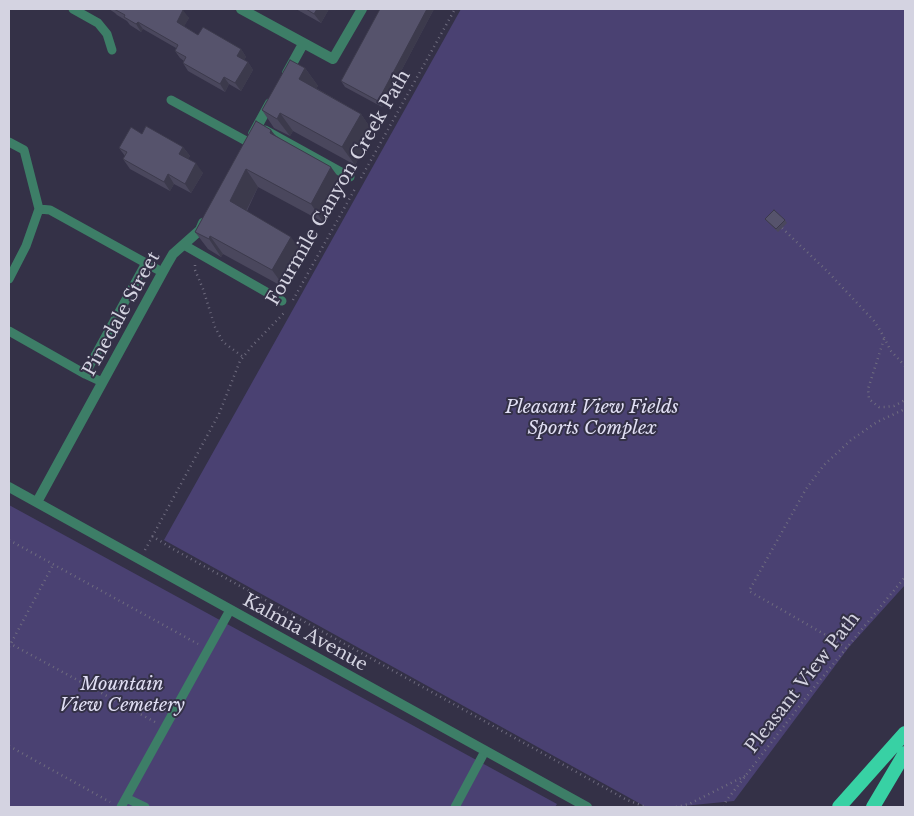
<!DOCTYPE html>
<html>
<head>
<meta charset="utf-8">
<style>
  body { margin:0 }
  #map { position:relative; width:914px; height:816px; overflow:hidden; background:#343147; font-family:"Libre Baskerville",serif }
  canvas { display:block }
  .frame { position:absolute; inset:0; border:10px solid #d4d3e1; pointer-events:none }
</style>
</head>
<body>
<div id="map">
<canvas width="914" height="816"></canvas>
<div class="frame"></div>
</div>
<script>
const ctx = document.querySelector('canvas').getContext('2d');
ctx.lineJoin = 'round';
function paint(path, color) { ctx.fillStyle = color; ctx.fill(path, 'evenodd'); }
const poly = rows => new Path2D(rows.map(r => 'M' + r).join(''));
function strokePath(path, color, width, dash) { ctx.strokeStyle = color; ctx.lineWidth = width; ctx.lineCap = dash ? 'butt' : 'round'; ctx.setLineDash(dash || []); ctx.stroke(path); }
function label(font, color, halo, rows, align = 'center') {
  ctx.font = font + ' "Libre Baskerville",serif'; ctx.lineWidth = 4; ctx.setLineDash([]); ctx.textBaseline = 'middle'; ctx.strokeStyle = halo; ctx.fillStyle = color; for (const [text, x, y, turn = 0] of rows) {
    ctx.save(); ctx.translate(x, y); ctx.rotate((+turn || 0) * Math.PI / 180); ctx.textAlign = isNaN(turn) ? turn : align; if (halo) ctx.strokeText(text, 0, 0); ctx.fillText(text, 0, 0); ctx.restore();
  }
}
paint(poly([
  [461,9,905,9,905,585,849,647,734,801,673,807,646,807,164,540],
  [9,505,557,804,555,807,9,807]
]), '#4a4172');
strokePath(poly([
  [361,178,455,9],
  [782,228,828,272,874,321,880,330,891,351,905,366],
  [195,265,195,270,203,289,215,327,223,342,243,357],
  [293,300,356,187],
  [884,339,868,389,869,399,879,407,885,407,894,406,905,400],
  [152,536,173,549,627,800,646,807],
  [9,540,198,644],
  [145,550,219,414,240,361,252,346,284,313],
  [9,643,155,722],
  [9,647,53,565],
  [846,648,831,638,749,591,806,489,824,465,851,440,877,422,905,409],
  [9,746,110,802],
  [676,807,689,804,745,776],
  [724,807,726,801,811,691,905,577]
]), '#6f6c7f', 2.5, [1, 4]);
strokePath(poly([
  [73,9,98,23,107,34,112,50],
  [171,100,248,142],
  [265,130,350,177],
  [9,142,24,150,39,209,26,246,9,279],
  [39,209,50,210,162,272],
  [184,245,282,301],
  [9,331,85,374,146,263],
  [85,374,102,382],
  [126,798,145,807],
  [121,807,230,610],
  [455,807,485,751]
]), '#3d7e67', 9);
strokePath(poly([
  [241,9,333,59,362,9],
  [287,73,303,44],
  [253,134,270,103],
  [9,487,587,807],
  [37,502,166,266,173,254,200,230,203,223]
]), '#3d7e67', 10);
strokePath(poly([
  [839,807,905,733],
  [873,807,905,753]
]), '#38d1a4', 14);
paint(poly([
  [109,9,180,9,189,18,184,26,198,35,241,49,246,57,244,60,248,62,253,70,241,91,229,84,225,92,188,71,183,63,184,61,180,58,175,51,176,48,143,29,141,32,130,25,127,21,117,15,115,13],
  [296,9,329,9,321,23],
  [380,9,434,9,382,107,345,87,341,81],
  [305,68,318,86,316,88,361,114,373,132,355,165,293,131,290,136,274,128,262,110],
  [256,121,344,185,323,222,258,187,247,211,304,255,285,288,223,254,221,257,208,249,195,232],
  [142,134,183,147,190,156,188,159,203,173,191,193,174,184,170,191,130,169,123,159,125,156,119,148],
  [765,219,785,220,787,223,778,232]
]), '#4a475d');
paint(poly([
  [317,9,329,9,321,23,314,14],
  [427,9,434,9,382,107,378,101],
  [183,10,189,18,182,30,177,22],
  [138,22,143,29,141,32,136,24],
  [241,49,246,57,242,64,237,56],
  [248,62,253,70,241,91,235,83],
  [305,68,318,86,312,96,299,79],
  [224,77,229,84,225,92,220,84],
  [280,113,293,131,290,136,277,119],
  [361,114,373,132,355,165,342,147],
  [271,130,284,147,270,133],
  [183,147,190,156,186,163,179,154],
  [196,163,203,173,191,193,185,184],
  [331,167,344,185,323,222,311,204],
  [246,169,258,187,242,219,230,201],
  [168,174,174,184,170,191,164,182],
  [210,236,223,254,221,257,209,239],
  [291,237,304,255,285,288,272,270]
]), '#3c3a4c');
const building = poly([
  [114,9,180,9,183,10,177,22,198,35,203,27,241,49,237,56,248,62,235,83,224,77,220,84,183,63,186,57,175,51,178,45,138,22,136,24,124,17,125,15,114,9],
  [306,9,317,9,314,14,306,9],
  [380,9,427,9,378,101,341,81,380,9],
  [290,60,305,68,299,79,361,114,342,147,280,113,277,119,262,110,290,60],
  [256,121,271,130,270,133,331,167,311,204,246,169,230,201,291,237,272,270,210,236,209,239,195,232,256,121],
  [146,126,183,147,179,154,196,163,185,184,168,174,164,182,123,159,127,152,119,148,131,127,142,134,146,126],
  [774,210,785,220,776,229,765,219,774,210]
]);
paint(building, '#56536c');
strokePath(building, '#3c3a4c', 1);
label('18px', '#d4d3e1', '#343147', [
  ["Fourmile Canyon Creek Path",339,188,-60],
  ["Pinedale Street",122,314,-61],
  ["Kalmia Avenue",305,633,29],
  ["Pleasant View Path",803,683,-52]
]);
label('italic 18px', '#e1dff4', '#343147', [
  ["Pleasant View Fields",592,408],
  ["Sports Complex",592,429],
  ["Mountain",122,685],
  ["View Cemetery",122,706]
]);
</script>
</body>
</html>
